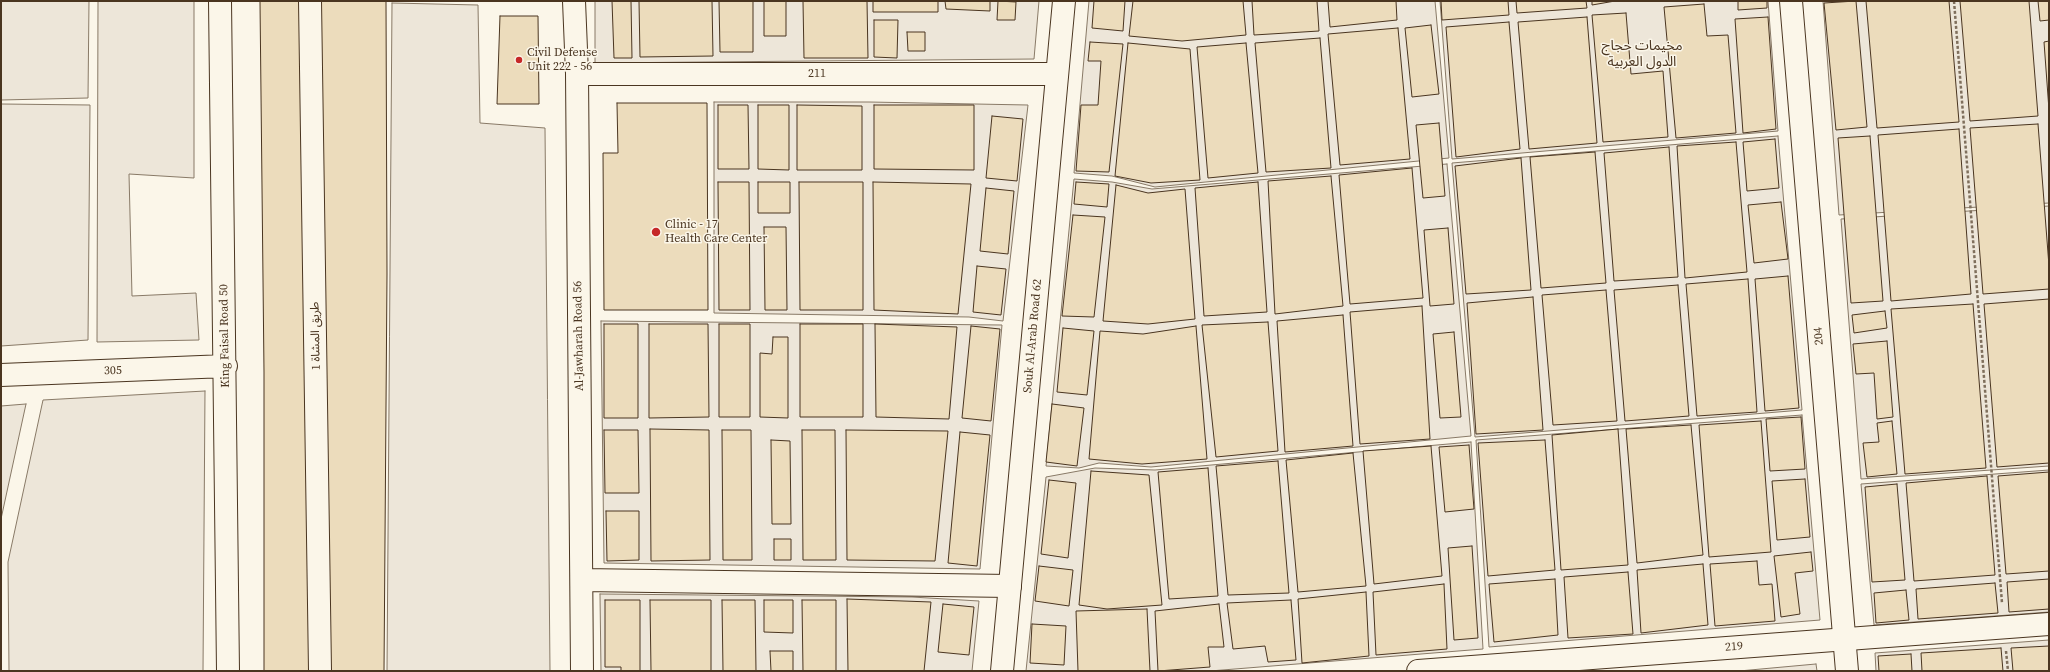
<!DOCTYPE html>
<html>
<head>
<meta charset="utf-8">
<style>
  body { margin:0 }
  #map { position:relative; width:2050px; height:672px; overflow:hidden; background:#fbf6e9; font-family:"Source Serif 4",serif }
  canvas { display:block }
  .frame { position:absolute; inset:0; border:2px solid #4a3520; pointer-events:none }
</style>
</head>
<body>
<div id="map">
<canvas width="2050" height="672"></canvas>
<div class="frame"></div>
</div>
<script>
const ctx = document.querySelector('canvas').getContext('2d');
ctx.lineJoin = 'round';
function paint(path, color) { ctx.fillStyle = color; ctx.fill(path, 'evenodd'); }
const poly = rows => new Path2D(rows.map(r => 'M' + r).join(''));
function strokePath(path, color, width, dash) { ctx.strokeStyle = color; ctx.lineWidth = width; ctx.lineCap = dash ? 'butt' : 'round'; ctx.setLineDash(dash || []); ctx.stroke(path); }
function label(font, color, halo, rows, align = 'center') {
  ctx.font = font + ' "Source Serif 4","Noto Sans Arabic",serif'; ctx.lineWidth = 3; ctx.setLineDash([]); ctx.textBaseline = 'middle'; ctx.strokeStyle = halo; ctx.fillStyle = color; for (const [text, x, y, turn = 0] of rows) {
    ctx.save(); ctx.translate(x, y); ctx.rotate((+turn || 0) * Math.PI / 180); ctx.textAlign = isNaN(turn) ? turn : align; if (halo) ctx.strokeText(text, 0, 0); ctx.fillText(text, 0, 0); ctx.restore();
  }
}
const green = poly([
  [1,1,89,1,88,98,1,100,1,1],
  [98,1,194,1,194,178,129,174,132,296,196,293,199,340,97,342,98,1],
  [595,1,1039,1,1034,59,595,63,595,1],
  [1089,1,1435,1,1449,158,1155,187,1112,176,1074,173,1089,1],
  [1440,1,1768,1,1778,131,1452,159,1440,1],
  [1823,1,2049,1,2049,203,1839,215,1823,1],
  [392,3,478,5,480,123,545,128,550,671,387,671,392,3],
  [714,102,869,102,1028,105,1003,321,969,317,714,313,714,102],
  [1,104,90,105,88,340,1,346,1,104],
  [1778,136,1802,410,1475,437,1452,163,1778,136],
  [1447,164,1471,436,1151,467,1099,463,1079,468,1046,466,1074,179,1112,182,1152,189,1447,164],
  [2049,206,2049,466,1861,479,1841,219,2049,206],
  [601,321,1002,325,980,569,604,563,601,321],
  [205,391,203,671,9,671,8,562,43,400,205,391],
  [26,404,1,519,1,406,26,404],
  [1802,415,1820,620,1489,647,1476,440,1802,415],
  [1471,442,1483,649,1210,671,1026,671,1046,477,1095,468,1155,470,1471,442],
  [2049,470,2049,612,1874,625,1861,484,2049,470],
  [600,594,912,597,979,601,972,671,601,671,600,594],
  [2049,640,2049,671,1876,671,1875,653,2049,640],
  [1816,664,1817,671,1739,671,1816,664]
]);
paint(green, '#ede6d9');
strokePath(green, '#887966', 1);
const building = poly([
  [260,1,386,1,387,274,384,671,264,671,264,372,260,1],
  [612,1,631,1,632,58,614,58,612,1],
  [639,1,712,1,713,56,640,57,639,1],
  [719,1,753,1,753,52,720,52,719,1],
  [764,1,786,1,786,36,764,36,764,1],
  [803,1,867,1,868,58,804,58,803,1],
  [873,1,938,1,938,12,873,12,873,1],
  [945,1,990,1,990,11,946,9,945,1],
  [998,1,1016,2,1015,20,997,20,998,1],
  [1094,1,1125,1,1123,31,1092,28,1094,1],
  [1133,1,1243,1,1246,35,1182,41,1129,36,1133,1],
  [1252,1,1317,1,1319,31,1254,35,1252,1],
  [1328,1,1396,1,1397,20,1330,27,1328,1],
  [1441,1,1508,1,1509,15,1442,20,1441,1],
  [1516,1,1586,1,1587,8,1517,13,1516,1],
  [1592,1,1615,1,1592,5,1592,1],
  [1738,1,1767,1,1767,8,1738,10,1738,1],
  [1856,1,1867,127,1836,130,1824,3,1856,1],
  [1866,1,1949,1,1959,122,1877,128,1866,1],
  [1960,1,2029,1,2038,116,1970,121,1960,1],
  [2038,1,2049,1,2049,20,2040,21,2038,1],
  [1704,4,1707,36,1728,35,1736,133,1676,138,1664,7,1704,4],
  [1626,13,1631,74,1663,71,1668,137,1603,142,1592,15,1626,13],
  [500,16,538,16,539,104,497,104,500,16],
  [1587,17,1597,143,1529,149,1518,22,1587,17],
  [1768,17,1776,129,1743,133,1735,19,1768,17],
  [874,20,898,20,897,58,874,57,874,20],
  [1509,22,1520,149,1456,157,1446,27,1509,22],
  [1431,25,1439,94,1412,97,1405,28,1431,25],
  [1398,28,1410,159,1340,165,1328,34,1398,28],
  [907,32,925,32,925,51,908,51,907,32],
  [1320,38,1331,168,1266,172,1255,43,1320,38],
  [2049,41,2049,110,2044,42,2049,41],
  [1090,42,1123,44,1109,172,1076,171,1081,105,1098,105,1101,61,1088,61,1090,42],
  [1128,43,1190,49,1200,180,1151,183,1115,176,1128,43],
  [1246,43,1258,173,1208,178,1197,47,1246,43],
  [617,103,707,103,708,310,604,310,603,153,618,153,617,103],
  [718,105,748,105,749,169,718,169,718,105],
  [758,105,789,105,789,170,758,169,758,105],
  [797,105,862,106,862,170,797,170,797,105],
  [874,105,974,105,974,170,874,169,874,105],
  [992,116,1023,119,1017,181,986,178,992,116],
  [1439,123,1445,196,1423,198,1416,125,1439,123],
  [2038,124,2049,266,2049,289,1983,294,1970,128,2038,124],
  [1959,129,1971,294,1891,301,1878,135,1959,129],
  [1870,136,1883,301,1851,303,1838,138,1870,136],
  [1775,139,1779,188,1747,191,1743,142,1775,139],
  [1736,142,1747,272,1685,278,1677,146,1736,142],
  [1669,147,1678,277,1614,281,1604,153,1669,147],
  [1595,152,1606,283,1541,288,1530,157,1595,152],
  [1521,158,1531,290,1466,294,1455,166,1521,158],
  [1412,168,1423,298,1350,304,1339,175,1412,168],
  [1331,176,1343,306,1275,314,1268,181,1331,176],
  [718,182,749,182,750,310,719,310,718,182],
  [758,182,790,182,790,213,758,213,758,182],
  [799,182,863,182,863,310,800,310,799,182],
  [873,182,971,184,958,314,874,310,873,182],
  [1076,182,1109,184,1107,207,1074,204,1076,182],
  [1258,182,1267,312,1204,316,1195,188,1258,182],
  [1116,185,1148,193,1185,189,1195,319,1148,324,1103,321,1116,185],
  [986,188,1014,191,1008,254,980,251,986,188],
  [1781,202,1788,259,1754,263,1748,205,1781,202],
  [1073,215,1105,217,1094,317,1062,316,1073,215],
  [764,227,786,227,787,310,765,310,764,227],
  [1448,228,1454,304,1430,306,1424,230,1448,228],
  [977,266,1006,269,1001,315,973,312,977,266],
  [1788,276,1799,408,1765,411,1755,279,1788,276],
  [1748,279,1757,412,1697,416,1686,284,1748,279],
  [1678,285,1689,416,1625,421,1614,290,1678,285],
  [1606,290,1617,421,1553,425,1542,295,1606,290],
  [1533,297,1543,430,1476,434,1467,303,1533,297],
  [2049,299,2049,463,1997,467,1984,304,2049,299],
  [1973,304,1986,468,1905,474,1891,309,1973,304],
  [1422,306,1430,439,1360,444,1350,312,1422,306],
  [1885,311,1887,328,1854,333,1852,315,1885,311],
  [1343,315,1353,446,1285,452,1277,321,1343,315],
  [1268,322,1278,451,1216,457,1202,325,1268,322],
  [604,324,638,324,638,418,604,418,604,324],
  [649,324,708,324,709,417,649,418,649,324],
  [719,324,750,324,750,417,719,417,719,324],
  [800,324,863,324,863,417,800,417,800,324],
  [875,324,957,327,949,419,876,417,875,324],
  [971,326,1000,329,991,421,962,418,971,326],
  [1196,326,1207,459,1142,464,1089,459,1100,331,1143,334,1196,326],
  [1063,328,1094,331,1087,395,1057,392,1063,328],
  [1454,332,1461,417,1440,418,1433,334,1454,332],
  [773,337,788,337,788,418,760,417,760,353,772,354,773,337],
  [1887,341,1893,417,1877,419,1874,373,1856,374,1853,344,1887,341],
  [1052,404,1084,408,1077,466,1046,462,1052,404],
  [1801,417,1805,469,1770,471,1766,419,1801,417],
  [1761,421,1771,552,1709,557,1699,425,1761,421],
  [1892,421,1897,474,1867,477,1863,443,1879,442,1877,423,1892,421],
  [1691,425,1703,555,1637,563,1626,429,1691,425],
  [650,429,709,430,710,560,651,561,650,429],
  [1618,429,1628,565,1561,570,1552,435,1618,429],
  [604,430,638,430,639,493,605,493,604,430],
  [722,430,751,430,752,560,723,560,722,430],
  [802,430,835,430,836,560,803,560,802,430],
  [846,430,948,431,935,561,847,560,846,430],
  [960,432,990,435,977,566,948,563,960,432],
  [771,440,790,441,791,524,772,524,771,440],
  [1545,440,1555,570,1488,576,1478,443,1545,440],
  [1469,445,1474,509,1445,512,1439,447,1469,445],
  [1431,446,1442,576,1374,584,1363,451,1431,446],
  [1353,453,1366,586,1298,592,1286,460,1353,453],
  [1278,461,1289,593,1228,595,1216,466,1278,461],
  [1208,468,1218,596,1169,599,1158,472,1208,468],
  [1091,471,1149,475,1162,605,1107,609,1079,605,1091,471],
  [2049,472,2049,571,2006,574,1998,476,2049,472],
  [1987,476,1995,575,1914,581,1906,483,1987,476],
  [1805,479,1810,537,1777,540,1772,481,1805,479],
  [1049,480,1076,483,1068,558,1041,554,1049,480],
  [1897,484,1905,580,1872,582,1865,487,1897,484],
  [606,511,639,511,639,560,607,561,606,511],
  [774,539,791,539,791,560,774,560,774,539],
  [1472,546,1478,638,1454,640,1448,548,1472,546],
  [1811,552,1813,571,1795,573,1800,614,1781,617,1774,556,1811,552],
  [1757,561,1759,585,1772,584,1775,621,1715,626,1710,564,1757,561],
  [1703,564,1708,625,1641,633,1637,570,1703,564],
  [1039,566,1073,570,1069,606,1035,601,1039,566],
  [1628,572,1633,634,1568,638,1564,577,1628,572],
  [1555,579,1558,635,1494,642,1489,584,1555,579],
  [2049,579,2049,609,2009,612,2007,582,2049,579],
  [1995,583,1998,613,1918,619,1916,589,1995,583],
  [1444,584,1447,649,1376,655,1373,592,1444,584],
  [1906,590,1909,620,1876,623,1874,593,1906,590],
  [1366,592,1369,656,1302,663,1298,599,1366,592],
  [847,599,931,602,924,671,848,671,847,599],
  [605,600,640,600,640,671,621,671,621,667,605,667,605,600],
  [650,600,711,600,711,671,651,671,650,600],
  [722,600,755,600,756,671,723,671,722,600],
  [764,600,793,600,793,633,764,632,764,600],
  [802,600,836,600,836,671,803,671,802,600],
  [1291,600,1296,660,1268,662,1265,646,1233,649,1227,603,1291,600],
  [943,604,974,607,969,655,938,652,943,604],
  [1219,604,1224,647,1208,647,1210,667,1158,671,1155,611,1219,604],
  [1147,609,1150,671,1078,671,1076,611,1147,609],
  [1032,624,1066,626,1064,665,1030,663,1032,624],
  [2049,646,2049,671,2013,671,2011,648,2049,646],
  [2001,648,2003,671,1922,671,1921,653,2001,648],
  [770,651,793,651,793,671,771,671,770,651],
  [1911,654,1912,671,1879,671,1878,656,1911,654]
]);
paint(building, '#ecdcbc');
strokePath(building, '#4a3520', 1);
const street = poly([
  [220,1,228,671],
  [310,1,320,671],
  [574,1,577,74,582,671],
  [577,74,1057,74],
  [1,375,226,366],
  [582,580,1010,586],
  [1418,671,2049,624]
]);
const secondary = poly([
  [1791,1,1847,671],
  [1002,671,1064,1]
]);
strokePath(street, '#4a3520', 24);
strokePath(secondary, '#4a3520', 24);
strokePath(poly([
  [1954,1,2002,603],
  [2006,651,2008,671]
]), '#7f6f5c', 2.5, [3, 2]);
strokePath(street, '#fbf6e9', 22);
strokePath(secondary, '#fbf6e9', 22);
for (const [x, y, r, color] of [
  [519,60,4,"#c62828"],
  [656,232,5,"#c62828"]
]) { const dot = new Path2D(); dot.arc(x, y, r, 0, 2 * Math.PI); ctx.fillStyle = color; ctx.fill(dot); strokePath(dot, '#fbf6e9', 1.5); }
label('12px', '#4a3520', '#fbf6e9', [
  ["Civil Defense",527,53],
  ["Unit 222 - 56",527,67],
  ["Clinic - 17",665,225],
  ["Health Care Center",665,239]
], 'left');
label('12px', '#4a3520', '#fbf6e9', [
  ["211",817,74],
  ["King Faisal Road 50",225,336,-91],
  ["طريق المشاة 1",316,336,-91],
  ["Al-Jawharah Road 56",579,336,-91],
  ["Souk Al-Arab Road 62",1033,336,-85],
  ["204",1819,336,-95],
  ["305",113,371,-2],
  ["219",1734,647,-4]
]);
label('14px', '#4a3520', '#fbf6e9', [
  ["مخيمات حجاج",1642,46],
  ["الدول العربية",1642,62]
]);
</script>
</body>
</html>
